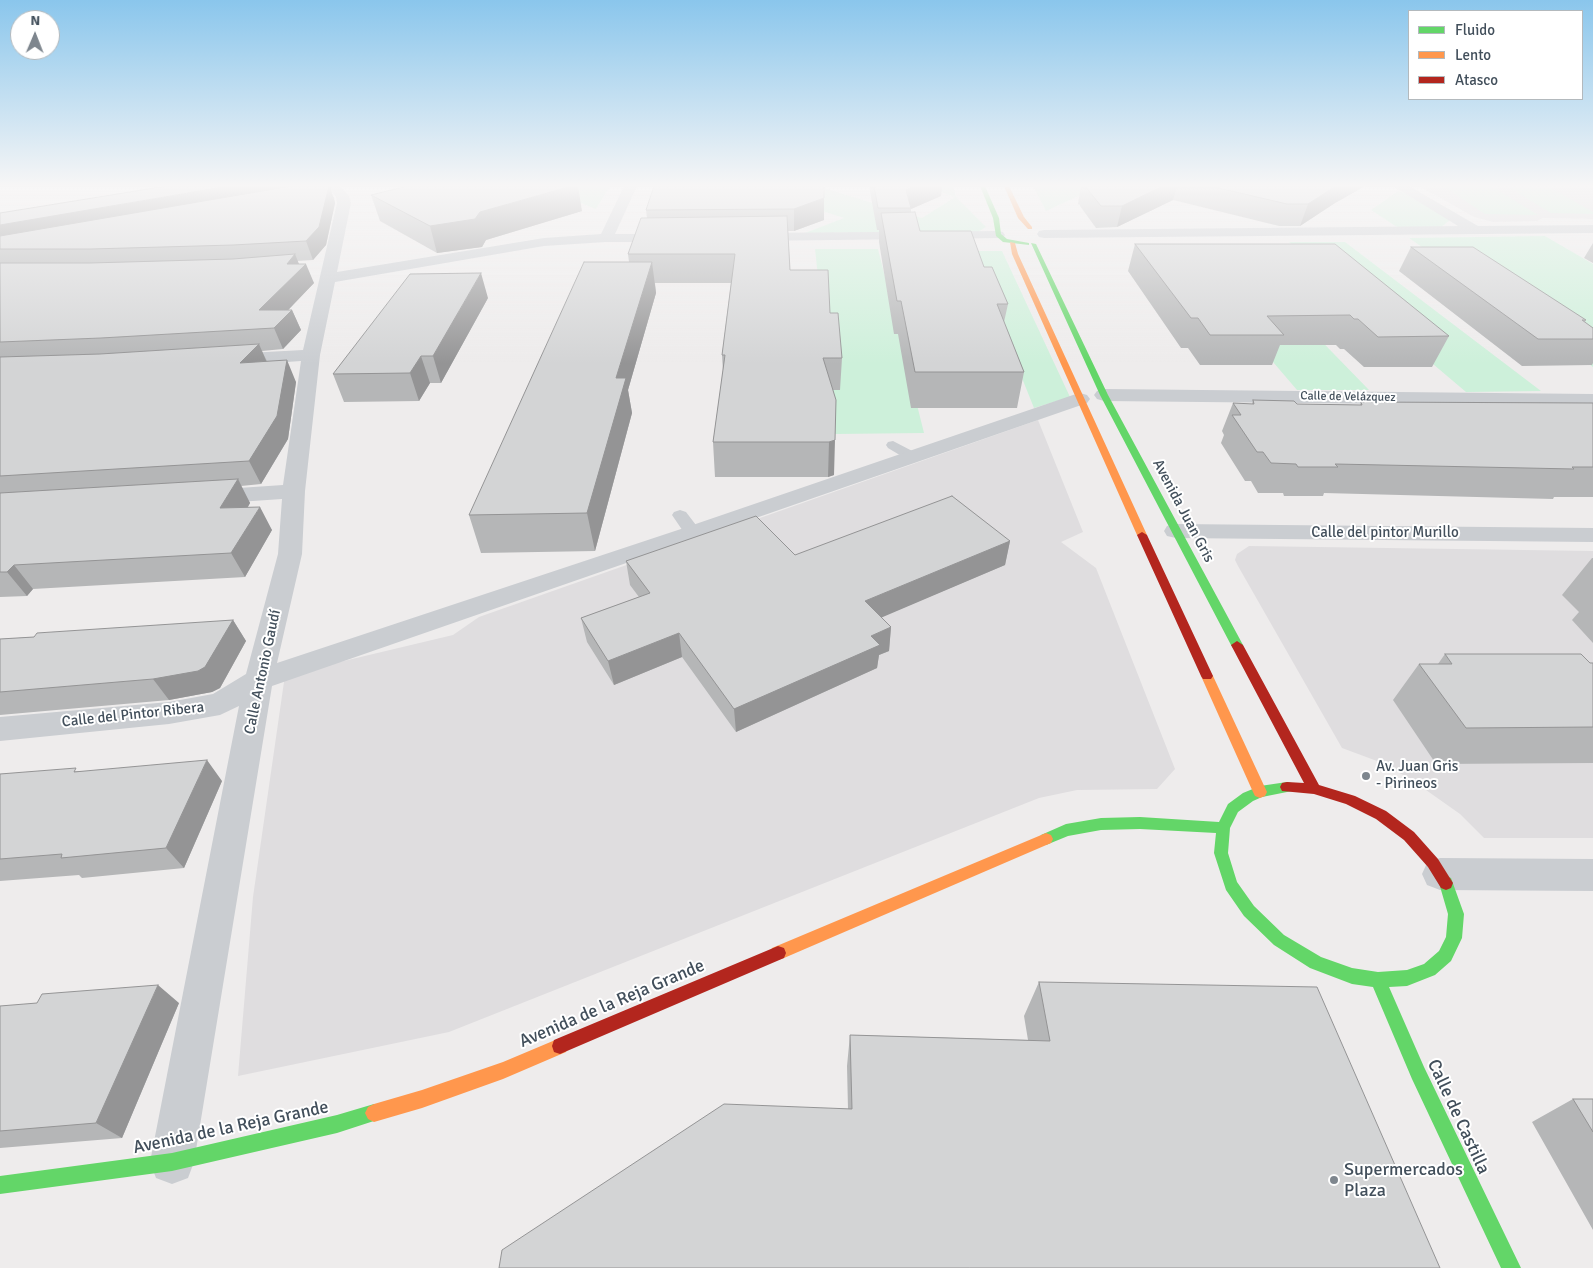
<!DOCTYPE html>
<html>
<head>
<meta charset="utf-8">
<style>
  body { margin:0 }
  #map { position:relative; width:1593px; height:1268px; overflow:hidden; background:#eeecec; font-family:Signika,sans-serif }
  canvas { display:block }
  .legend { position:absolute; left:1408px; top:10px; width:175px; height:90px; box-sizing:border-box; background:#fff; border:1px solid #b3b9bd; margin:0; padding:6px 9px; list-style:none; font-size:15px; color:#424f5b }
  .legend li { display:flex; align-items:center; gap:10px; height:25px }
  .legend b { width:25px; border:1px solid #b3b9bd }
  .north { position:absolute; left:10px; top:10px; width:50px; height:50px; box-sizing:border-box; background:#fff; border:1px solid #b3b9bd; border-radius:50%; rotate:1deg; font-size:14px; font-weight:700; line-height:20px; text-align:center; color:#424f5b }
  .north::after { content:''; display:block; margin:auto; width:18px; height:22px; background:#7e868e; clip-path:polygon(50% 0,100% 100%,50% 72%,0 100%) }
</style>
</head>
<body>
<div id="map">
<canvas width="1593" height="1268"></canvas>
<ul class="legend">
<li><b style="height:6px;background:#63d668"></b>Fluido</li>
<li><b style="height:6px;background:#ff974d"></b>Lento</li>
<li><b style="height:6px;background:#b3261e"></b>Atasco</li>
</ul>
<div class="north">N</div>
</div>
<script>
const ctx = document.querySelector('canvas').getContext('2d');
ctx.lineJoin = 'round';
function paint(path, color) { ctx.fillStyle = color; ctx.fill(path, 'evenodd'); }
const poly = rows => new Path2D(rows.map(r => 'M' + r).join(''));
function strokePath(path, color, width, dash) { ctx.strokeStyle = color; ctx.lineWidth = width; ctx.lineCap = dash ? 'butt' : 'round'; ctx.setLineDash(dash || []); ctx.stroke(path); }
function label(font, color, halo, rows, align = 'center') {
  ctx.font = font + ' Signika,sans-serif'; ctx.lineWidth = 4; ctx.setLineDash([]); ctx.textBaseline = 'middle'; ctx.strokeStyle = halo; ctx.fillStyle = color; for (const [text, x, y, turn = 0] of rows) {
    ctx.save(); ctx.translate(x, y); ctx.rotate((+turn || 0) * Math.PI / 180); ctx.textAlign = isNaN(turn) ? turn : align; if (halo) ctx.strokeText(text, 0, 0); ctx.fillText(text, 0, 0); ctx.restore();
  }
}
paint(poly([
  [1419,186,1593,186,1593,219,1543,218,1537,221,1493,222,1474,217],
  [1038,420,1083,532,1061,542,1096,568,1175,769,1157,789,1077,790,1039,798,449,1032,238,1076,253,897,285,675,453,635,479,617],
  [1249,546,1593,551,1593,838,1484,838,1460,814,1409,778,1377,761,1342,748,1238,566,1235,560,1237,554]
]), '#dfdddf');
paint(poly([
  [538,186,610,186,596,209],
  [743,186,817,186,922,218,955,197,923,186,953,186,956,197,986,227,978,232,805,233,844,218],
  [1033,186,1100,186,1046,211],
  [1443,186,1491,186,1538,215,1485,214],
  [1508,187,1551,188,1593,212,1593,214,1551,213],
  [1398,191,1405,193,1450,220,1440,228,1400,229,1371,210],
  [1545,236,1593,264,1593,367,1409,238],
  [1289,242,1345,242,1541,391,1466,392],
  [1172,244,1227,244,1369,390,1297,390],
  [815,249,878,249,924,433,835,434],
  [971,251,1002,251,1070,397,1034,408]
]), '#cdf0da');
paint(poly([
  [893,441,918,454,920,457,918,460,908,460,888,448,886,445,888,442,893,441],
  [680,510,686,512,699,529,701,533,699,537,687,537,672,515,674,512,680,510]
]), '#cacdd1');
paint(poly([
  [327,186,340,186,349,196,351,203,337,272,544,238,601,234,624,186,637,186,615,234,671,234,676,235,678,238,676,241,671,242,606,242,544,246,335,282,320,355,305,491,302,554,277,663,684,528,1073,395,1080,393,1087,395,1090,399,1087,403,272,686,194,1162,188,1178,172,1184,156,1178,150,1162,239,706,220,715,169,724,0,741,0,717,169,702,213,694,246,674,278,554,282,499,209,504,201,502,198,497,201,492,209,490,283,485,301,361,229,366,222,364,220,360,222,356,229,354,303,350,337,203,336,197,327,186],
  [1393,186,1409,186,1478,226,1593,225,1593,233,1044,238,1039,237,1037,234,1039,231,1044,230,1458,226,1393,186],
  [998,231,1003,232,1005,235,1003,238,752,241,747,240,745,237,747,234,752,233,998,231],
  [1104,389,1593,394,1593,406,1104,401,1097,399,1094,395,1097,391,1104,389],
  [1176,524,1593,528,1593,542,1176,538,1167,536,1164,531,1167,526,1176,524],
  [1440,858,1593,859,1593,891,1440,890,1427,885,1422,874,1427,863,1440,858]
]), '#cacdd1');
paint(poly([
  [980,186,985,186,999,218,1001,234,1007,239,1029,243,1029,245,1003,242,996,236,993,218,980,186],
  [1031,243,1036,244,1108,395,1243,645,1241,648,1233,648,1231,645,1100,395,1031,243],
  [1287,782,1292,783,1294,787,1292,791,1262,797,1253,801,1238,812,1230,828,1228,853,1237,882,1254,906,1284,935,1321,957,1352,968,1378,972,1407,970,1424,964,1439,951,1446,937,1448,914,1439,883,1441,878,1446,876,1451,878,1464,914,1462,938,1451,961,1435,975,1407,986,1389,987,1424,1067,1521,1268,1501,1268,1412,1079,1373,987,1352,984,1310,968,1274,945,1244,916,1226,890,1214,853,1216,833,1140,829,1101,830,1068,836,1046,845,1041,843,1039,839,1041,835,1066,824,1101,818,1140,817,1219,822,1228,804,1243,793,1260,786,1287,782],
  [374,1104,380,1107,383,1113,380,1119,337,1133,172,1171,0,1194,0,1176,172,1153,337,1115,374,1104]
]), '#63d668');
paint(poly([
  [1004,186,1009,186,1024,217,1032,227,1032,229,1028,229,1018,218,1004,186],
  [1010,242,1015,243,1018,254,1147,535,1146,537,1142,538,1137,535,1012,254,1010,242],
  [1207,672,1211,673,1213,676,1267,792,1265,796,1260,798,1255,796,1253,792,1201,676,1203,673,1207,672],
  [1046,833,1051,835,1053,839,1051,843,784,958,778,960,772,958,770,953,772,948,1046,833],
  [560,1038,566,1040,568,1046,566,1052,503,1079,422,1108,374,1122,368,1119,365,1113,368,1107,374,1104,422,1090,503,1062,560,1038]
]), '#ff974d');
paint(poly([
  [1142,532,1147,535,1213,676,1211,679,1203,679,1201,676,1137,535,1142,532],
  [1237,641,1243,645,1319,785,1355,796,1386,811,1414,832,1438,859,1453,883,1451,888,1446,890,1441,888,1428,867,1404,840,1376,819,1346,804,1314,794,1282,791,1280,787,1282,783,1287,782,1304,783,1231,645,1237,641],
  [778,946,784,948,786,953,784,958,560,1054,554,1052,552,1046,554,1040,778,946]
]), '#b3261e');
paint(poly([
  [824,186,824,220,794,231,788,231,790,270,830,313,842,358,840,390,833,390,834,475,828,477,715,477,713,442,723,371,722,355,731,283,655,283,656,293,628,390,632,413,595,551,481,553,469,515,629,262,628,254,647,218,646,210],
  [869,186,942,186,941,196,911,209,911,213,920,231,984,267,1008,304,1004,322,1024,372,1017,408,911,408,898,334,894,334,879,242,879,230,877,230],
  [1081,186,1365,186,1335,203,1300,226,1279,226,1173,200,1117,227,1096,228,1080,206,1080,205,1078,204],
  [371,195,582,211,486,240,482,247,437,253,380,221],
  [334,197,335,203,326,245,313,260,297,261,299,264,314,283,288,310,292,310,301,330,283,349,262,351,267,361,296,382,288,439,261,484,241,486,250,503,248,507,272,530,245,577,33,589,27,596,0,597,0,213],
  [1593,243,1593,263,1584,258],
  [1135,244,1449,336,1432,367,1364,367,1344,349,1340,349,1336,345,1280,345,1272,365,1200,365,1188,348,1181,348,1128,271],
  [1411,247,1586,320,1585,322,1593,328,1593,363,1592,365,1522,366,1399,271],
  [488,298,441,383,430,383,419,401,344,402,333,374],
  [1253,400,1297,404,1360,405,1361,402,1593,403,1593,497,1554,497,1553,499,1324,493,1323,496,1284,496,1283,493,1258,493,1251,481,1245,481,1221,443,1224,435,1222,431,1233,403,1252,404],
  [1010,541,1005,565,881,617,891,627,889,651,879,655,877,668,736,732,682,657,614,685,587,642,581,618,639,597,630,585,626,561,795,555],
  [1592,558,1593,558,1593,643,1572,620,1579,612,1562,595],
  [233,620,246,641,220,688,212,692,169,700,0,715,0,639,34,637],
  [1445,654,1593,663,1593,763,1436,764,1393,700,1419,664,1438,664],
  [79,771,222,781,184,868,82,878,79,875,0,881,0,774],
  [1039,982,1440,1268,848,1109,847,1066,850,1035,1028,1040,1024,1016],
  [179,1003,122,1138,0,1148,0,1006],
  [1573,1099,1593,1099,1593,1230,1532,1122]
]), '#b5b6b7');
paint(poly([
  [229,186,325,186,0,245,0,225],
  [329,186,330,186,335,203,326,245,313,260,306,241],
  [572,186,578,186,582,211,486,240,482,247,437,253,430,226],
  [915,186,942,186,941,196,911,209,906,190],
  [1163,186,1177,186,1173,200,1117,227,1122,206],
  [1336,186,1365,186,1335,203,1300,226,1308,204],
  [824,198,824,220,794,231,794,209],
  [295,254,301,269,306,264,314,283,270,329,259,310,287,264],
  [652,262,656,293,628,390,632,413,595,551,587,513,616,378],
  [481,273,488,298,441,383,433,356],
  [292,310,301,330,283,349,274,328],
  [259,344,268,365,240,363],
  [421,356,430,383,419,401,410,373],
  [287,360,296,382,288,439,261,484,249,461],
  [835,440,834,475,828,477,829,442],
  [238,479,250,503,233,532,220,508],
  [260,507,272,530,245,577,231,553],
  [1010,541,1005,565,864,625,865,601],
  [14,565,33,589,27,596,7,572],
  [233,620,246,641,220,688,212,692,169,700,153,679],
  [891,627,889,651,879,655,877,668,736,732,734,709,871,636],
  [679,633,682,657,614,685,608,661],
  [207,760,222,781,184,868,166,848],
  [158,985,179,1003,122,1138,96,1123]
]), '#949495');
const building = poly([
  [167,186,229,186,0,225,0,213,167,186],
  [291,186,329,186,319,227,306,241,233,245,91,249,0,249,0,236,291,186],
  [408,186,572,186,480,212,475,219,430,226,371,195,408,186],
  [654,186,824,186,824,198,794,209,646,210,654,186],
  [874,186,915,186,906,190,911,208,878,208,874,186],
  [1085,186,1163,186,1122,206,1101,206,1085,186],
  [1210,186,1336,186,1308,204,1287,204,1210,186],
  [915,212,920,231,971,231,984,267,992,267,1008,304,997,304,1024,372,915,372,901,301,897,301,881,213,915,212],
  [787,216,790,270,828,270,830,313,838,313,842,358,823,358,836,400,835,440,829,442,713,442,725,355,722,355,735,254,628,254,641,218,787,216],
  [1135,244,1335,244,1449,336,1378,337,1358,319,1354,319,1350,315,1267,316,1284,335,1210,335,1198,318,1191,318,1135,244],
  [1411,247,1473,247,1586,320,1582,320,1593,328,1593,339,1538,339,1411,247],
  [295,254,287,264,306,264,259,310,292,310,274,328,101,338,0,342,0,263,90,263,233,259,295,254],
  [584,262,652,262,616,378,626,378,587,513,469,515,584,262],
  [481,273,433,356,421,356,410,373,333,374,410,274,481,273],
  [259,344,240,363,287,360,277,416,249,461,0,476,0,357,100,354,259,344],
  [1253,400,1294,401,1297,404,1362,405,1361,402,1593,403,1593,467,1572,467,1574,469,1335,464,1338,467,1298,467,1296,464,1271,463,1263,452,1257,452,1232,415,1241,415,1233,403,1254,404,1253,400],
  [238,479,220,508,260,507,231,553,14,565,7,572,0,572,0,493,238,479],
  [952,496,1010,541,865,601,891,627,871,636,880,645,734,709,679,633,608,661,581,618,650,593,626,561,756,516,795,555,952,496],
  [233,620,205,667,198,671,153,679,0,692,0,639,34,637,37,633,233,620],
  [1445,654,1581,654,1590,663,1593,663,1593,727,1466,728,1419,664,1452,664,1445,654],
  [207,760,166,848,61,858,62,854,0,859,0,774,76,768,74,772,207,760],
  [1039,982,1317,987,1440,1268,499,1268,502,1250,724,1104,852,1109,850,1035,1050,1041,1039,982],
  [158,985,96,1123,0,1131,0,1006,37,1003,42,994,158,985],
  [1573,1099,1593,1099,1593,1132,1573,1099]
]);
paint(building, '#d3d4d5');
strokePath(building, '#949495', 1);
const sky = ctx.createLinearGradient(0, 0, 0, 364);
sky.addColorStop(0, '#8ac6ec');
sky.addColorStop(0.51, '#f7f6f6');
sky.addColorStop(1, '#f7f6f600');
ctx.fillStyle = sky;
ctx.fillRect(0, 0, 1593, 364);
for (const [x, y, r, color] of [
  [1366,776,5,"#7e868e"],
  [1334,1180,5,"#7e868e"]
]) { const dot = new Path2D(); dot.arc(x, y, r, 0, 2 * Math.PI); ctx.fillStyle = color; ctx.fill(dot); strokePath(dot, '#fff', 2); }
label('12px', '#424f5b', '#fff', [
  ["Calle de Velázquez",1348,397,1]
]);
label('15px', '#424f5b', '#fff', [
  ["Avenida Juan Gris",1183,511,62],
  ["Calle del pintor Murillo",1385,533],
  ["Calle Antonio Gaudí",263,672,-78],
  ["Calle del Pintor Ribera",133,715,-6]
]);
label('15px', '#424f5b', '#fff', [
  ["Av. Juan Gris",1376,767],
  ["- Pirineos",1376,784]
], 'left');
label('18px', '#424f5b', '#fff', [
  ["Avenida de la Reja Grande",612,1004,-23],
  ["Calle de Castilla",1458,1117,65],
  ["Avenida de la Reja Grande",231,1128,-12]
]);
label('18px', '#424f5b', '#fff', [
  ["Supermercados",1344,1170],
  ["Plaza",1344,1191]
], 'left');
</script>
</body>
</html>
